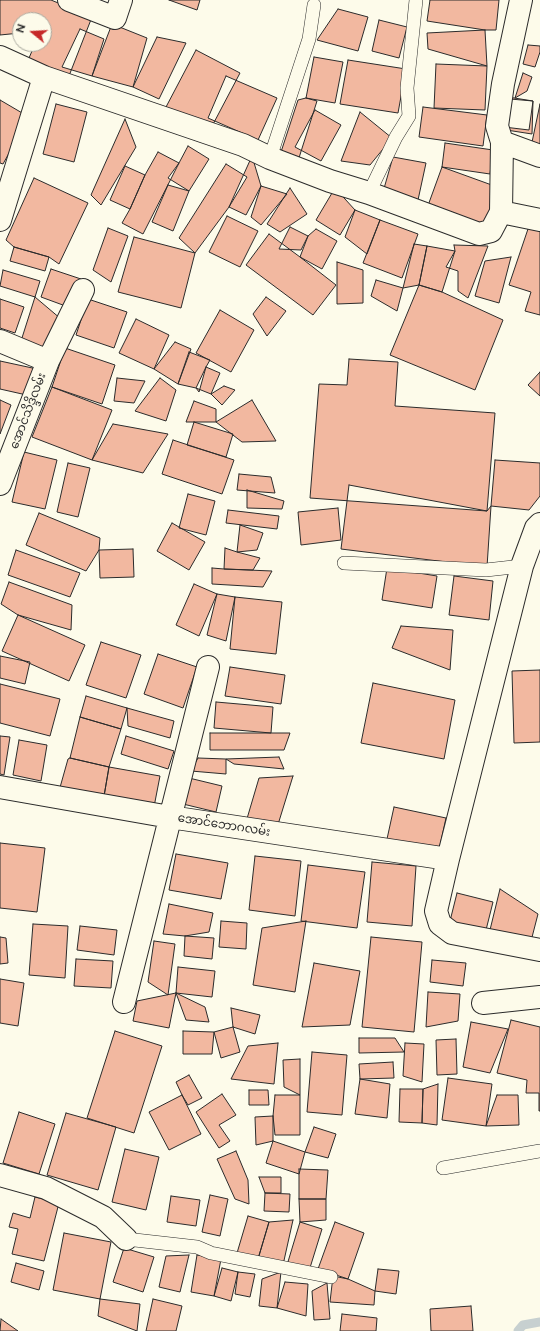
<!DOCTYPE html>
<html>
<head>
<meta charset="utf-8">
<style>
  body { margin:0 }
  #map { position:relative; width:540px; height:1331px; overflow:hidden; background:#fdfbea; font-family:Raleway,sans-serif }
  canvas { display:block }
  .north { position:absolute; left:12px; top:12px; width:40px; height:40px; box-sizing:border-box; background:#fdfbea; border:1px solid #a9a89e; border-radius:50%; rotate:288deg; font-size:11px; font-weight:700; line-height:16px; text-align:center; color:#2b2b2b }
  .north::after { content:''; display:block; margin:auto; width:14px; height:18px; background:#c62828; clip-path:polygon(50% 0,100% 100%,50% 72%,0 100%) }
</style>
</head>
<body>
<div id="map">
<canvas width="540" height="1331"></canvas>
<div class="north">N</div>
</div>
<script>
const ctx = document.querySelector('canvas').getContext('2d');
ctx.lineJoin = 'round';
const poly = rows => new Path2D(rows.map(r => 'M' + r).join(''));
function strokePath(path, color, width, dash) { ctx.strokeStyle = color; ctx.lineWidth = width; ctx.lineCap = dash ? 'butt' : 'round'; ctx.setLineDash(dash || []); ctx.stroke(path); }
function paint(path, color) { ctx.fillStyle = color; ctx.fill(path, 'evenodd'); }
function label(font, color, halo, rows, align = 'center') {
  ctx.font = font + ' Raleway,"Noto Sans Myanmar",sans-serif'; ctx.lineWidth = 3; ctx.setLineDash([]); ctx.textBaseline = 'middle'; ctx.strokeStyle = halo; ctx.fillStyle = color; for (const [text, x, y, turn = 0] of rows) {
    ctx.save(); ctx.translate(x, y); ctx.rotate((+turn || 0) * Math.PI / 180); ctx.textAlign = isNaN(turn) ? turn : align; if (halo) ctx.strokeText(text, 0, 0); ctx.fillText(text, 0, 0); ctx.restore();
  }
}
strokePath(poly([
  [518,1331,523,1325,540,1322]
]), '#c7d0d0', 9);
const building = poly([
  [0,0,51,0,92,17,67,81,26,65,35,44,44,44,44,20,20,20,20,33,0,35,0,0],
  [169,0,200,0,197,10,169,0],
  [430,0,499,0,496,30,485,30,427,21,430,0],
  [338,9,368,17,358,51,317,40,338,9],
  [379,20,407,27,399,58,372,51,379,20],
  [112,24,147,38,133,87,92,76,112,24],
  [80,29,104,39,92,76,62,67,80,29],
  [485,30,487,66,428,49,427,33,485,30],
  [157,37,186,43,159,99,133,87,157,37],
  [528,45,540,46,540,52,535,67,523,64,528,45],
  [196,50,240,73,210,130,166,107,196,50],
  [314,57,343,62,335,103,306,98,314,57],
  [348,60,406,69,398,113,340,104,348,60],
  [436,64,487,66,485,110,434,108,436,64],
  [523,73,532,77,527,91,515,98,523,73],
  [226,76,277,98,258,140,208,118,226,76],
  [508,97,533,101,529,130,504,127,508,97],
  [306,98,317,101,298,161,280,155,298,100,306,98],
  [510,99,533,101,532,134,500,129,510,99],
  [0,100,29,117,3,164,0,163,0,100],
  [56,104,87,112,74,162,43,154,56,104],
  [540,104,540,149,531,147,540,104],
  [423,107,487,115,483,146,419,137,423,107],
  [315,110,341,125,321,161,295,147,315,110],
  [360,112,392,138,370,165,341,161,360,112],
  [125,119,136,147,101,205,91,195,125,119],
  [445,143,493,150,490,174,442,167,445,143],
  [188,146,209,159,189,191,168,178,179,163,188,146],
  [158,152,179,163,143,234,122,223,130,209,145,175,158,152],
  [252,156,261,186,246,215,229,207,252,156],
  [393,157,426,163,418,200,383,192,393,157],
  [226,164,247,177,229,207,195,253,179,238,226,164],
  [125,166,145,175,130,209,110,200,125,166],
  [442,167,500,188,488,229,426,211,442,167],
  [34,178,88,203,59,264,49,257,14,247,6,240,34,178],
  [168,185,189,191,173,231,152,222,168,185],
  [261,186,287,194,261,225,251,217,261,186],
  [290,188,307,214,280,232,267,224,290,188],
  [335,188,355,210,340,235,316,220,335,188],
  [355,210,380,220,367,254,345,237,355,210],
  [227,216,258,231,240,267,209,252,227,216],
  [380,220,418,234,402,278,363,263,380,220],
  [529,226,540,228,540,315,525,311,531,292,509,285,529,226],
  [290,227,308,236,301,250,279,249,290,227],
  [108,228,128,236,111,282,93,270,108,228],
  [316,229,337,241,322,269,300,257,308,236,316,229],
  [269,234,300,257,336,285,313,315,246,265,269,234],
  [134,237,195,253,181,308,118,292,134,237],
  [414,244,427,246,419,285,403,288,414,244],
  [454,245,488,246,468,298,458,291,458,271,446,267,455,251,454,245],
  [427,246,455,251,442,292,419,285,427,246],
  [14,247,49,257,45,271,10,261,14,247],
  [511,257,499,303,475,296,485,261,511,257],
  [337,262,363,270,363,303,337,304,337,262],
  [51,269,81,279,71,308,41,297,51,269],
  [3,270,40,281,35,297,0,286,3,270],
  [376,280,403,288,397,311,371,296,376,280],
  [419,285,442,292,503,320,475,390,390,355,419,285],
  [35,297,61,319,51,350,21,341,35,297],
  [266,297,286,311,267,336,253,314,266,297],
  [0,299,24,307,15,333,0,328,0,299],
  [88,299,127,312,114,348,76,335,88,299],
  [220,310,254,330,231,372,196,353,220,310],
  [136,319,169,335,154,369,119,353,136,319],
  [175,342,191,349,178,384,154,369,175,342],
  [65,348,115,365,102,404,52,387,65,348],
  [189,352,210,360,206,367,199,392,196,388,178,384,189,352],
  [349,359,398,362,395,406,495,413,487,511,310,498,319,384,347,385,349,359],
  [0,361,37,369,31,396,0,389,0,361],
  [206,367,220,373,211,394,196,388,206,367],
  [540,372,540,396,528,385,540,372],
  [117,378,145,381,134,403,114,401,117,378],
  [160,378,176,390,166,421,135,411,160,378],
  [224,386,235,390,222,405,211,394,224,386],
  [52,387,112,410,92,460,32,437,52,387],
  [0,400,11,405,0,434,0,400],
  [252,400,276,441,242,442,216,422,252,400],
  [194,401,216,409,216,422,186,422,194,401],
  [194,422,233,434,226,457,187,445,194,422],
  [113,424,168,434,143,473,92,460,113,424],
  [173,440,234,460,222,494,162,474,173,440],
  [24,452,57,460,45,509,12,502,24,452],
  [495,460,540,463,540,496,529,510,491,506,495,460],
  [68,463,90,468,78,517,57,512,68,463],
  [239,474,271,477,275,493,237,490,239,474],
  [349,485,487,511,491,506,487,567,341,549,349,485],
  [247,490,284,501,282,509,247,508,247,490],
  [188,494,215,501,206,535,179,528,188,494],
  [338,508,341,540,301,545,298,512,338,508],
  [228,510,279,516,277,529,226,523,228,510],
  [39,513,100,538,99,550,86,571,26,545,39,513],
  [172,523,205,542,189,570,157,551,172,523],
  [240,525,263,533,257,550,237,552,240,525],
  [225,548,237,552,260,558,253,570,224,569,225,548],
  [133,549,134,577,100,578,99,550,133,549],
  [16,550,80,573,70,597,8,575,16,550],
  [212,568,224,569,272,571,263,587,212,584,212,568],
  [387,568,437,576,432,608,382,600,387,568],
  [454,576,493,581,489,620,449,615,454,576],
  [9,582,72,605,71,630,18,615,1,604,9,582],
  [194,584,217,594,199,636,176,625,194,584],
  [217,594,235,597,226,641,207,635,217,594],
  [235,597,282,602,276,654,230,649,235,597],
  [18,615,85,645,69,681,2,651,18,615],
  [401,626,453,630,450,670,392,648,401,626],
  [101,642,141,655,126,698,86,685,101,642],
  [158,654,197,667,183,708,144,694,158,654],
  [0,656,30,662,25,684,0,678,0,656],
  [230,667,285,675,281,704,225,696,230,667],
  [540,670,540,742,514,743,512,671,540,670],
  [373,683,455,700,444,759,361,743,373,683],
  [0,684,60,699,50,736,0,723,0,684],
  [86,696,127,708,121,729,80,717,86,696],
  [216,702,273,707,271,733,214,728,216,702],
  [127,708,174,721,170,738,128,726,127,708],
  [80,717,121,729,109,767,70,758,80,717],
  [210,733,290,733,284,750,210,750,210,733],
  [0,736,10,737,4,775,0,774,0,736],
  [126,736,174,751,168,769,121,754,126,736],
  [19,740,47,745,41,781,13,775,19,740],
  [279,757,284,769,234,764,226,759,279,757],
  [70,758,109,767,103,802,59,791,68,759,70,758],
  [198,758,226,759,226,774,191,771,198,758],
  [109,767,160,776,153,812,103,802,109,767],
  [293,776,276,831,246,822,259,778,293,776],
  [189,778,222,786,216,812,183,804,189,778],
  [394,807,446,818,439,850,387,839,394,807],
  [0,843,45,848,37,912,0,908,0,843],
  [176,854,228,863,221,899,169,890,176,854],
  [255,856,301,861,295,916,249,910,255,856],
  [372,862,416,866,412,926,367,922,372,862],
  [308,865,365,872,357,928,301,921,308,865],
  [500,889,538,914,530,945,489,934,500,889],
  [457,893,493,902,485,934,449,925,457,893],
  [169,904,213,913,209,932,185,936,163,934,169,904],
  [221,921,247,923,246,949,219,947,221,921],
  [306,921,295,992,253,985,262,928,306,921],
  [33,924,68,926,65,978,29,975,33,924],
  [80,926,117,930,114,955,77,950,80,926],
  [185,936,214,938,212,959,184,956,185,936],
  [0,937,6,938,8,963,0,964,0,937],
  [371,937,422,942,414,1032,362,1027,371,937],
  [154,941,175,944,168,995,148,982,154,941],
  [76,959,113,961,111,988,74,986,76,959],
  [432,960,466,963,463,986,430,982,432,960],
  [314,963,360,971,350,1025,302,1027,314,963],
  [178,967,215,971,212,997,176,993,178,967],
  [0,979,24,983,18,1026,0,1023,0,979],
  [428,992,460,994,458,1021,426,1027,428,992],
  [176,993,205,1007,209,1022,186,1020,176,993],
  [176,993,169,1028,133,1021,137,1001,176,993],
  [231,1008,260,1015,255,1034,233,1027,231,1008],
  [511,1020,540,1027,540,1111,539,1111,539,1093,526,1093,527,1080,497,1073,511,1020],
  [471,1022,508,1029,490,1073,463,1067,471,1022],
  [233,1027,240,1052,221,1058,214,1032,233,1027],
  [115,1031,162,1046,134,1133,87,1118,115,1031],
  [183,1031,214,1032,212,1054,183,1054,183,1031],
  [359,1038,395,1038,404,1052,359,1053,359,1038],
  [456,1039,457,1074,437,1075,436,1040,456,1039],
  [278,1043,274,1084,231,1079,248,1046,278,1043],
  [405,1043,424,1044,422,1082,403,1076,405,1043],
  [312,1052,347,1055,342,1115,307,1112,312,1052],
  [300,1059,300,1095,284,1087,283,1060,300,1059],
  [393,1062,394,1078,360,1079,359,1064,393,1062],
  [189,1075,202,1098,188,1105,182,1095,176,1082,189,1075],
  [448,1078,492,1084,486,1126,442,1120,448,1078],
  [360,1079,390,1084,387,1118,355,1114,360,1079],
  [438,1084,437,1125,422,1123,423,1089,438,1084],
  [400,1089,423,1089,422,1123,399,1122,400,1089],
  [249,1090,268,1090,269,1105,249,1105,249,1090],
  [222,1094,236,1115,219,1125,230,1141,219,1148,196,1112,222,1094],
  [182,1095,201,1134,169,1150,149,1112,182,1095],
  [275,1095,300,1095,300,1135,275,1135,273,1116,275,1095],
  [497,1095,518,1095,519,1125,486,1126,497,1095],
  [19,1112,55,1124,39,1174,3,1163,19,1112],
  [66,1113,116,1127,98,1190,47,1175,66,1113],
  [273,1116,273,1141,256,1145,255,1117,273,1116],
  [314,1127,336,1134,328,1158,305,1152,314,1127],
  [273,1141,305,1152,299,1174,266,1163,273,1141],
  [125,1149,159,1157,146,1210,112,1202,125,1149],
  [236,1151,248,1180,249,1204,235,1199,217,1159,236,1151],
  [299,1169,328,1170,326,1199,299,1199,299,1169],
  [259,1177,281,1177,281,1193,265,1193,259,1177],
  [265,1193,290,1194,289,1212,264,1211,265,1193],
  [210,1195,228,1199,220,1236,202,1232,210,1195],
  [171,1196,200,1200,196,1226,167,1222,171,1196],
  [35,1197,59,1203,44,1261,12,1254,18,1229,9,1227,13,1213,30,1218,35,1197],
  [299,1199,326,1199,326,1220,300,1222,299,1199],
  [248,1216,269,1222,258,1259,237,1253,248,1216],
  [293,1220,283,1265,258,1259,269,1222,293,1220],
  [300,1222,322,1229,309,1271,287,1265,300,1222],
  [335,1222,364,1233,348,1279,318,1269,335,1222],
  [64,1233,111,1242,100,1299,53,1290,64,1233],
  [124,1248,154,1257,143,1292,113,1282,124,1248],
  [189,1255,180,1292,159,1287,166,1256,189,1255],
  [197,1255,221,1259,214,1296,191,1292,197,1255],
  [16,1263,44,1271,39,1290,11,1282,16,1263],
  [222,1268,238,1272,231,1301,214,1296,222,1268],
  [378,1269,399,1271,396,1294,375,1291,378,1269],
  [238,1272,255,1274,250,1297,235,1294,238,1272],
  [281,1272,277,1308,259,1306,262,1279,281,1272],
  [333,1276,348,1279,375,1291,374,1305,330,1302,333,1276],
  [285,1282,308,1284,306,1316,277,1308,285,1282],
  [327,1283,330,1319,314,1320,312,1291,327,1283],
  [100,1299,140,1304,137,1331,98,1316,100,1299],
  [153,1299,182,1306,176,1331,146,1331,153,1299],
  [471,1306,473,1331,431,1331,430,1309,471,1306],
  [342,1314,377,1318,376,1331,340,1331,342,1314],
  [1,1319,18,1331,0,1331,1,1319]
]);
paint(building, '#f2b8a0');
strokePath(building, '#2b2b2b', 1);
const lane = poly([
  [270,158,309,39,314,5],
  [369,193,396,137,409,116,407,88,416,0],
  [344,563,486,570,522,566],
  [443,1168,540,1151],
  [126,1239,197,1247,211,1253,331,1277]
]);
const street = poly([
  [69,0,115,18,121,0],
  [0,57,44,77,243,145,270,158,330,181,369,193,479,234,491,231,501,212,502,142,540,156],
  [502,142,497,126,503,84,521,0],
  [501,212,540,220],
  [0,220,44,77],
  [0,341,48,361],
  [0,484,48,361,83,290],
  [540,524,536,528,522,566,448,859,436,911,440,924,452,933,540,950],
  [0,787,170,817,448,859],
  [124,1002,208,667],
  [483,1003,540,997],
  [0,1175,46,1188,103,1217,126,1239]
]);
strokePath(lane, '#2b2b2b', 14);
strokePath(street, '#2b2b2b', 24);
strokePath(lane, '#fdfbea', 13);
strokePath(street, '#fdfbea', 22);
label('12px', '#2b2b2b', '#fdfbea', [
  ["အောင်သိဒ္ဒိလမ်း",28,411,-69],
  ["အောင်ဘောဂလမ်း",224,825,9]
]);
</script>
</body>
</html>
